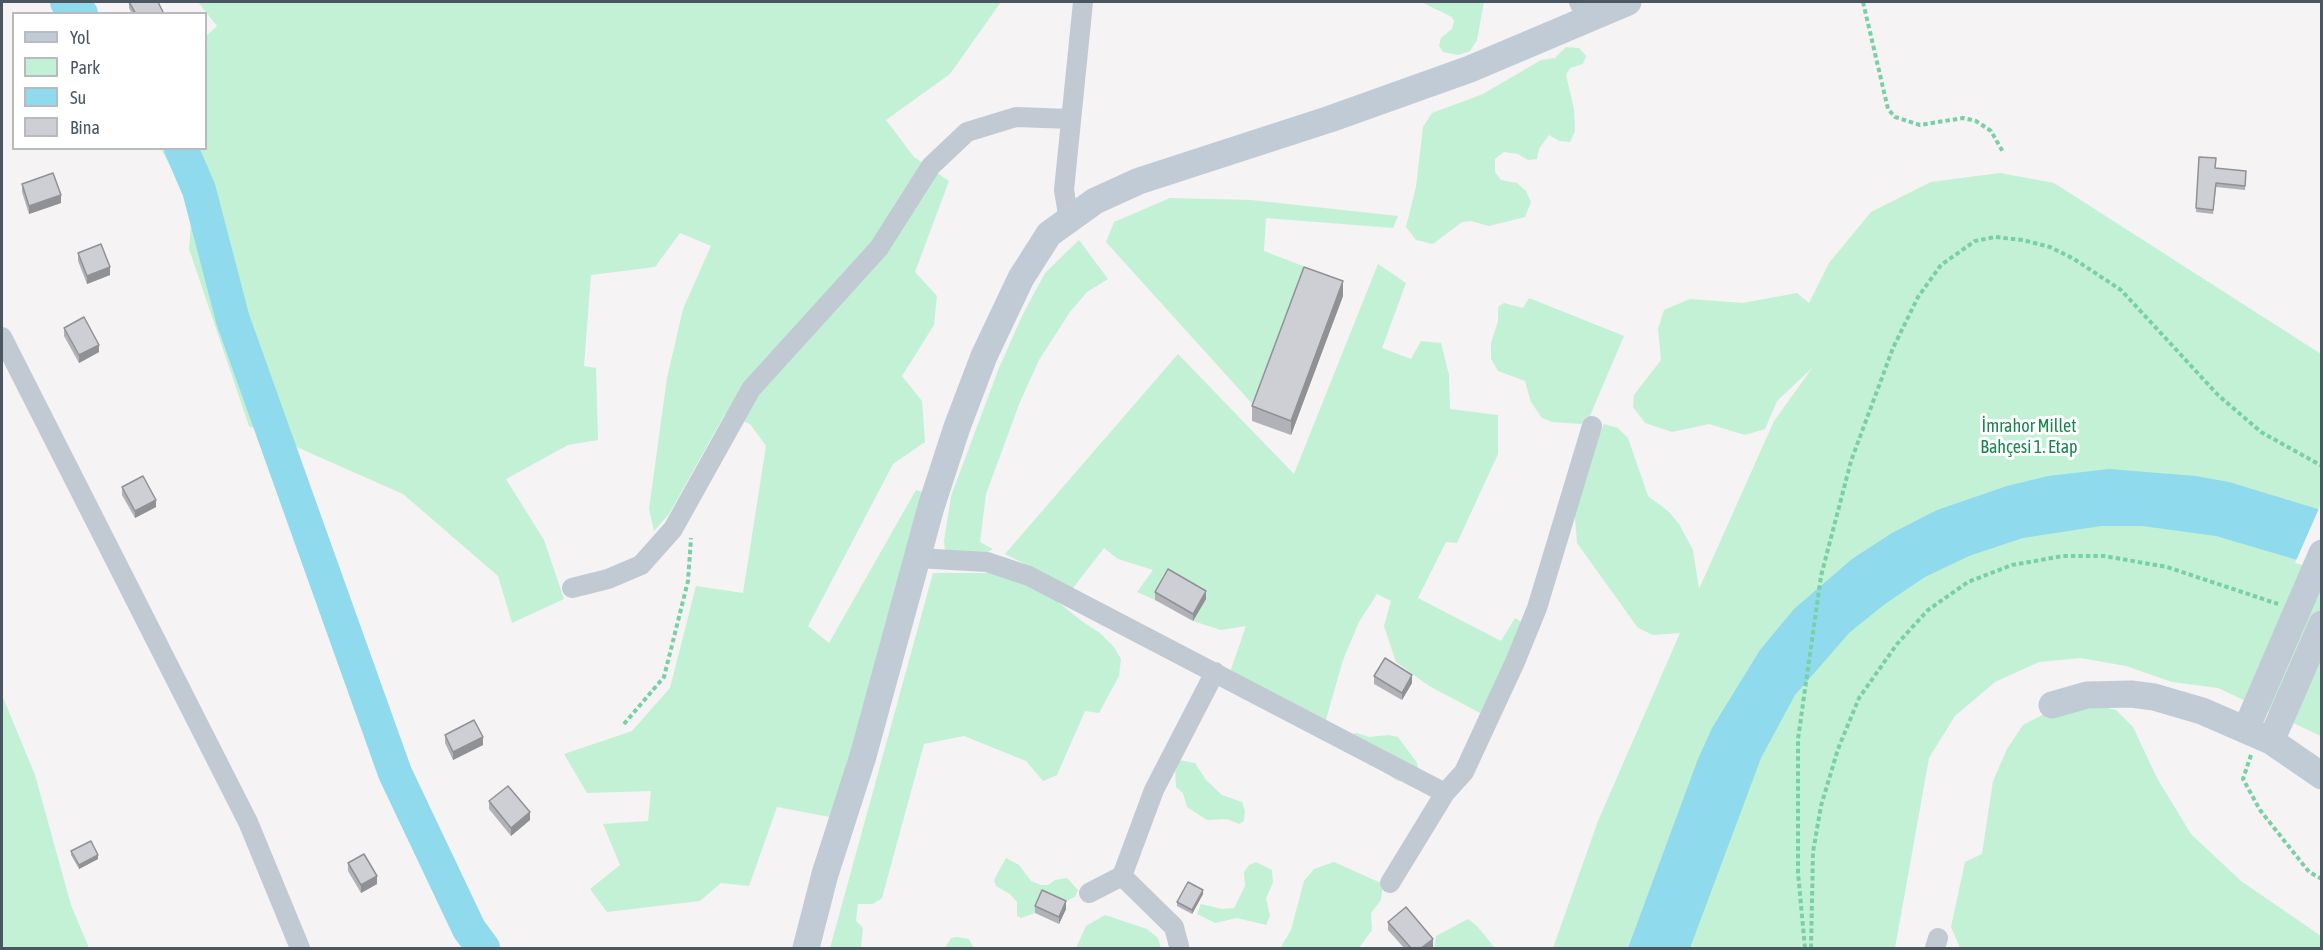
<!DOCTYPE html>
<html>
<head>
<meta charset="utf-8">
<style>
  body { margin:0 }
  #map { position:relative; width:2323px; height:950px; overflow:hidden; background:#f5f3f3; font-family:"Asap Condensed",sans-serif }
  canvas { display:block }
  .frame { position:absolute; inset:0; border:3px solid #4a5661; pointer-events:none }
  .legend { position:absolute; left:12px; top:12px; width:195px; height:138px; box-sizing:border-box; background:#fff; border:2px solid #b7bbc0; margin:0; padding:8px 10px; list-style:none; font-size:18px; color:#4a5661 }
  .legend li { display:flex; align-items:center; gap:12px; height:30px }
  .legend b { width:30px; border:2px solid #b7bbc0 }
</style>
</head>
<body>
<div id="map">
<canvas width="2323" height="950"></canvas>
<div class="frame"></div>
<ul class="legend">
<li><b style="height:8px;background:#c1cbd6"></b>Yol</li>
<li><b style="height:16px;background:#c3f1d5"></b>Park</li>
<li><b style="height:16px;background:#90daee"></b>Su</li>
<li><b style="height:16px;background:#cdcfd5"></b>Bina</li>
</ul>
</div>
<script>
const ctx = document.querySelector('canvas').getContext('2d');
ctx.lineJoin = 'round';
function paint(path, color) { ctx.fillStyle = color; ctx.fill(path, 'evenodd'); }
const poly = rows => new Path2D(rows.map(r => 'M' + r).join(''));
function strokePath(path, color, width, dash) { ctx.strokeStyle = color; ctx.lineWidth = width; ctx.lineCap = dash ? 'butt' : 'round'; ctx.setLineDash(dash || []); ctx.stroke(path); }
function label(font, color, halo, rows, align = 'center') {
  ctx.font = font + ' "Asap Condensed",sans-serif'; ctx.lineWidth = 6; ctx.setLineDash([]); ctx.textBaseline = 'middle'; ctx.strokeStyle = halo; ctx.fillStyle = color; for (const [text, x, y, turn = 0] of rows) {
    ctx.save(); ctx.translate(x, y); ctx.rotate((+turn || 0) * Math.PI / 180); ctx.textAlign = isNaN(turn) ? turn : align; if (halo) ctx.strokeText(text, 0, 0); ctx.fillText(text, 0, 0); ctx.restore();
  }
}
paint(poly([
  [198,2,1001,2,950,74,886,120,914,157,949,181,915,272,937,296,934,325,902,376,922,401,925,442,893,464,808,626,829,643,916,490,926,493,835,818,777,807,749,886,721,883,700,901,607,912,590,889,620,865,603,824,648,821,651,791,587,793,564,754,632,731,670,688,696,586,743,593,766,446,750,424,725,414,669,514,654,531,649,509,667,378,683,309,711,246,680,233,655,267,591,275,584,366,596,368,598,440,568,445,506,479,544,540,564,599,512,623,498,576,403,494,249,426,189,249,191,223,184,192,161,149,206,148,206,36,217,26],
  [1421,2,1484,2,1477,40,1470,51,1458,55,1443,52,1439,46,1441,38,1452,29,1454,21,1452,17],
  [1566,47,1579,48,1586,56,1583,64,1570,68,1566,75,1574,109,1575,131,1570,142,1559,141,1549,135,1539,149,1537,159,1528,160,1518,154,1504,152,1495,159,1495,172,1501,180,1517,183,1526,191,1531,202,1525,217,1489,226,1471,221,1462,222,1433,244,1416,240,1406,227,1416,187,1423,127,1432,113,1483,94,1541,60,1555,58],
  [2000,173,2054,183,2321,354,2321,736,2218,688,2172,682,2126,666,2081,658,2039,662,1995,682,1955,716,1929,758,1895,948,1553,948,1598,821,1680,633,1653,635,1638,628,1577,543,1574,506,1580,479,1604,424,1618,428,1628,438,1648,496,1668,511,1679,524,1693,550,1699,589,1774,421,1813,367,1777,401,1765,429,1745,435,1709,424,1672,432,1645,423,1633,407,1634,395,1661,360,1658,329,1664,310,1690,299,1743,303,1797,293,1809,303,1829,263,1871,212,1931,182],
  [1170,198,1251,200,1398,216,1393,228,1266,218,1264,251,1308,268,1256,408,1106,242,1114,222],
  [1079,240,1108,279,1087,292,1070,312,1039,360,1020,402,986,494,980,542,993,549,984,554,945,551,944,541,951,496,999,368,1022,316,1045,273],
  [1378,264,1406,283,1382,348,1411,359,1421,341,1441,343,1449,375,1450,409,1498,415,1498,454,1457,543,1446,542,1418,598,1501,641,1515,618,1523,623,1484,715,1429,686,1396,662,1384,626,1391,601,1377,594,1359,622,1343,660,1325,723,1230,672,1246,626,1221,630,1193,621,1167,577,1155,600,1137,592,1153,570,1118,559,1104,548,1073,588,1005,554,1178,354,1294,474],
  [1529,298,1624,336,1589,418,1581,424,1552,422,1542,418,1531,402,1525,381,1498,371,1491,359,1491,343,1498,321,1498,307,1504,303,1523,308],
  [933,573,1002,573,1044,591,1083,622,1100,633,1114,647,1121,659,1119,676,1099,713,1085,711,1057,775,1043,781,1026,761,964,736,924,744,882,898,873,904,858,904,856,921,863,928,861,948,830,948],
  [2,695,35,775,71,905,89,948,2,948],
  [2096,705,2116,710,2133,727,2157,778,2191,834,2241,881,2321,936,2321,948,1960,948,1951,927,1965,862,1982,854,1993,781,2007,749,2023,725,2050,711],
  [1357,733,1369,737,1389,735,1398,737,1417,763,1419,774,1411,781,1398,781,1384,772,1348,735],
  [1178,760,1195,763,1206,780,1222,795,1242,802,1245,811,1244,821,1239,824,1227,819,1207,820,1187,807,1183,793,1176,787,1175,766],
  [1006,858,1019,865,1031,881,1041,885,1048,885,1055,880,1067,878,1078,890,1075,897,1062,903,1042,898,1035,913,1021,918,1017,916,1017,902,1010,894,996,886,994,880],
  [1256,862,1272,870,1273,883,1266,898,1270,916,1266,925,1237,918,1215,923,1197,914,1201,904,1222,909,1234,908,1245,886,1244,872,1249,865],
  [1334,862,1383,884,1381,900,1371,913,1372,930,1359,948,1280,948,1291,930,1304,881,1314,869],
  [1105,915,1147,929,1158,938,1161,948,1076,948,1086,926],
  [1468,919,1477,926,1495,948,1434,948,1436,936],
  [957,937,969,939,974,948,945,948,951,938]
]), '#c3f1d5');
paint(poly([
  [2109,469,2196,476,2229,482,2321,510,2321,567,2216,536,2142,526,2101,526,2023,538,1969,556,1925,577,1885,604,1850,632,1795,695,1761,758,1690,948,1628,948,1698,759,1712,728,1760,650,1794,609,1852,559,1892,533,1937,510,2007,486,2048,476]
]), '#90daee');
paint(poly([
  [2320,506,2322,506,2321,570,2295,563]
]), '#f5f3f3');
strokePath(poly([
  [67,2,81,14],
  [181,148,199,190,233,320,395,773,469,929,483,948]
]), '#90daee', 34);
strokePath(poly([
  [1863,2,1888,109,1895,117,1920,125,1963,118,1976,121,1991,131,2003,152],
  [624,724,664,677,688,581,691,538],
  [2251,755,2243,779,2260,810,2309,872,2322,879],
  [1805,948,1798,873,1798,739,1821,576,1851,461,1893,348,1918,297,1941,265,1975,241,1995,237,2023,240,2050,247,2074,259,2121,290,2218,395,2261,432,2322,466],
  [1811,948,1813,852,1821,806,1838,749,1859,698,1897,644,1928,610,1968,582,2012,565,2063,556,2104,556,2167,567,2278,604]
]), '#7ad0a6', 4, [4.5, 3]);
strokePath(poly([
  [1579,2,1588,19],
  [1069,220,1064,190,1083,2],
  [2,337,248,822,300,948],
  [917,558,987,562,1029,576,1445,793],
  [572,588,608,579,641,565,673,529,751,389,879,248,931,166,967,132,1016,117,1071,119],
  [1122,876,1154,790,1215,672],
  [1390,883,1445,793,1464,772,1515,662,1537,608,1592,426],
  [1089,893,1122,876,1174,927,1179,946],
  [1935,948,1938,938]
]), '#c1cad2', 20);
strokePath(poly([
  [2052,705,2087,695,2131,694,2154,697,2202,711,2271,741,2322,776],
  [2246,729,2287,634],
  [2271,741,2322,624],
  [806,948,825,874,863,756,931,507,957,427,984,356,1021,278,1049,234,1095,201,1139,181,1330,119,1470,69,1628,2]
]), '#c1cbd6', 27);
strokePath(poly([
  [2287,634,2322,553]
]), '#c1cbd6', 27);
paint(poly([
  [129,2,158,2,164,14,132,14,129,8],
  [2199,157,2216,168,2246,171,2245,190,2216,187,2213,214,2196,212],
  [22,184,61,203,29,214,22,192],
  [78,253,110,275,87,284,78,261],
  [1343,296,1291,435,1252,421,1252,406],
  [64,328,99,352,79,363,64,336],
  [122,487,156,507,135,518,122,495],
  [1155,592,1206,599,1193,621,1155,600],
  [1374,676,1412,683,1402,700,1374,684],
  [445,735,483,745,453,760,445,743],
  [489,801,530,820,511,836,489,809],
  [71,851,98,859,79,869,71,855],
  [348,863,377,884,361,893,348,871],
  [1203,894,1192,914,1177,906,1177,902],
  [1035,906,1066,909,1059,924,1035,913],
  [1388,922,1433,947,1430,948,1404,948,1388,930]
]), '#b0b2b7');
paint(poly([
  [61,195,61,203,29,214,29,206],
  [110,267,110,275,87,284,87,276],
  [1343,281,1343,296,1291,435,1291,421],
  [99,345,99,352,79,363,79,355],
  [156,500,156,507,135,518,135,511],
  [1206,591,1206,599,1193,621,1193,614],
  [1412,675,1412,683,1402,700,1402,693],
  [483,737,483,745,453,760,453,752],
  [530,812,530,820,511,836,511,828],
  [98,855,98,859,79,869,79,865],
  [377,876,377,884,361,893,361,885],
  [1203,890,1203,894,1192,914,1192,910],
  [1066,901,1066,909,1059,924,1059,917],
  [1433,939,1433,947,1430,948,1421,948]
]), '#909195');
const building = poly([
  [129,2,158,2,164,14,136,14,129,2],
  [2199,157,2216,158,2215,168,2246,171,2245,186,2216,183,2213,210,2196,208,2199,157],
  [53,173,61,195,29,206,22,184,53,173],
  [101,244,110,267,87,276,78,253,101,244],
  [1304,267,1343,281,1291,421,1252,406,1304,267],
  [84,317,99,345,79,355,64,328,84,317],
  [143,476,156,500,135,511,122,487,143,476],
  [1168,569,1206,591,1193,614,1155,592,1168,569],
  [1385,658,1412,675,1402,693,1374,676,1385,658],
  [474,720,483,737,453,752,445,735,474,720],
  [508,786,530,812,511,828,489,801,508,786],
  [91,841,98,855,79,865,71,851,91,841],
  [364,854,377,876,361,885,348,863,364,854],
  [1188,882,1203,890,1192,910,1177,902,1188,882],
  [1042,890,1066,901,1059,917,1035,906,1042,890],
  [1406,907,1433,939,1421,948,1411,948,1388,922,1406,907]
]);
paint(building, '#cdcfd5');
strokePath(building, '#909195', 1.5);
label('18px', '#17864f', '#fff', [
  ["İmrahor Millet",2029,426],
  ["Bahçesi 1. Etap",2029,447]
]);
</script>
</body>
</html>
